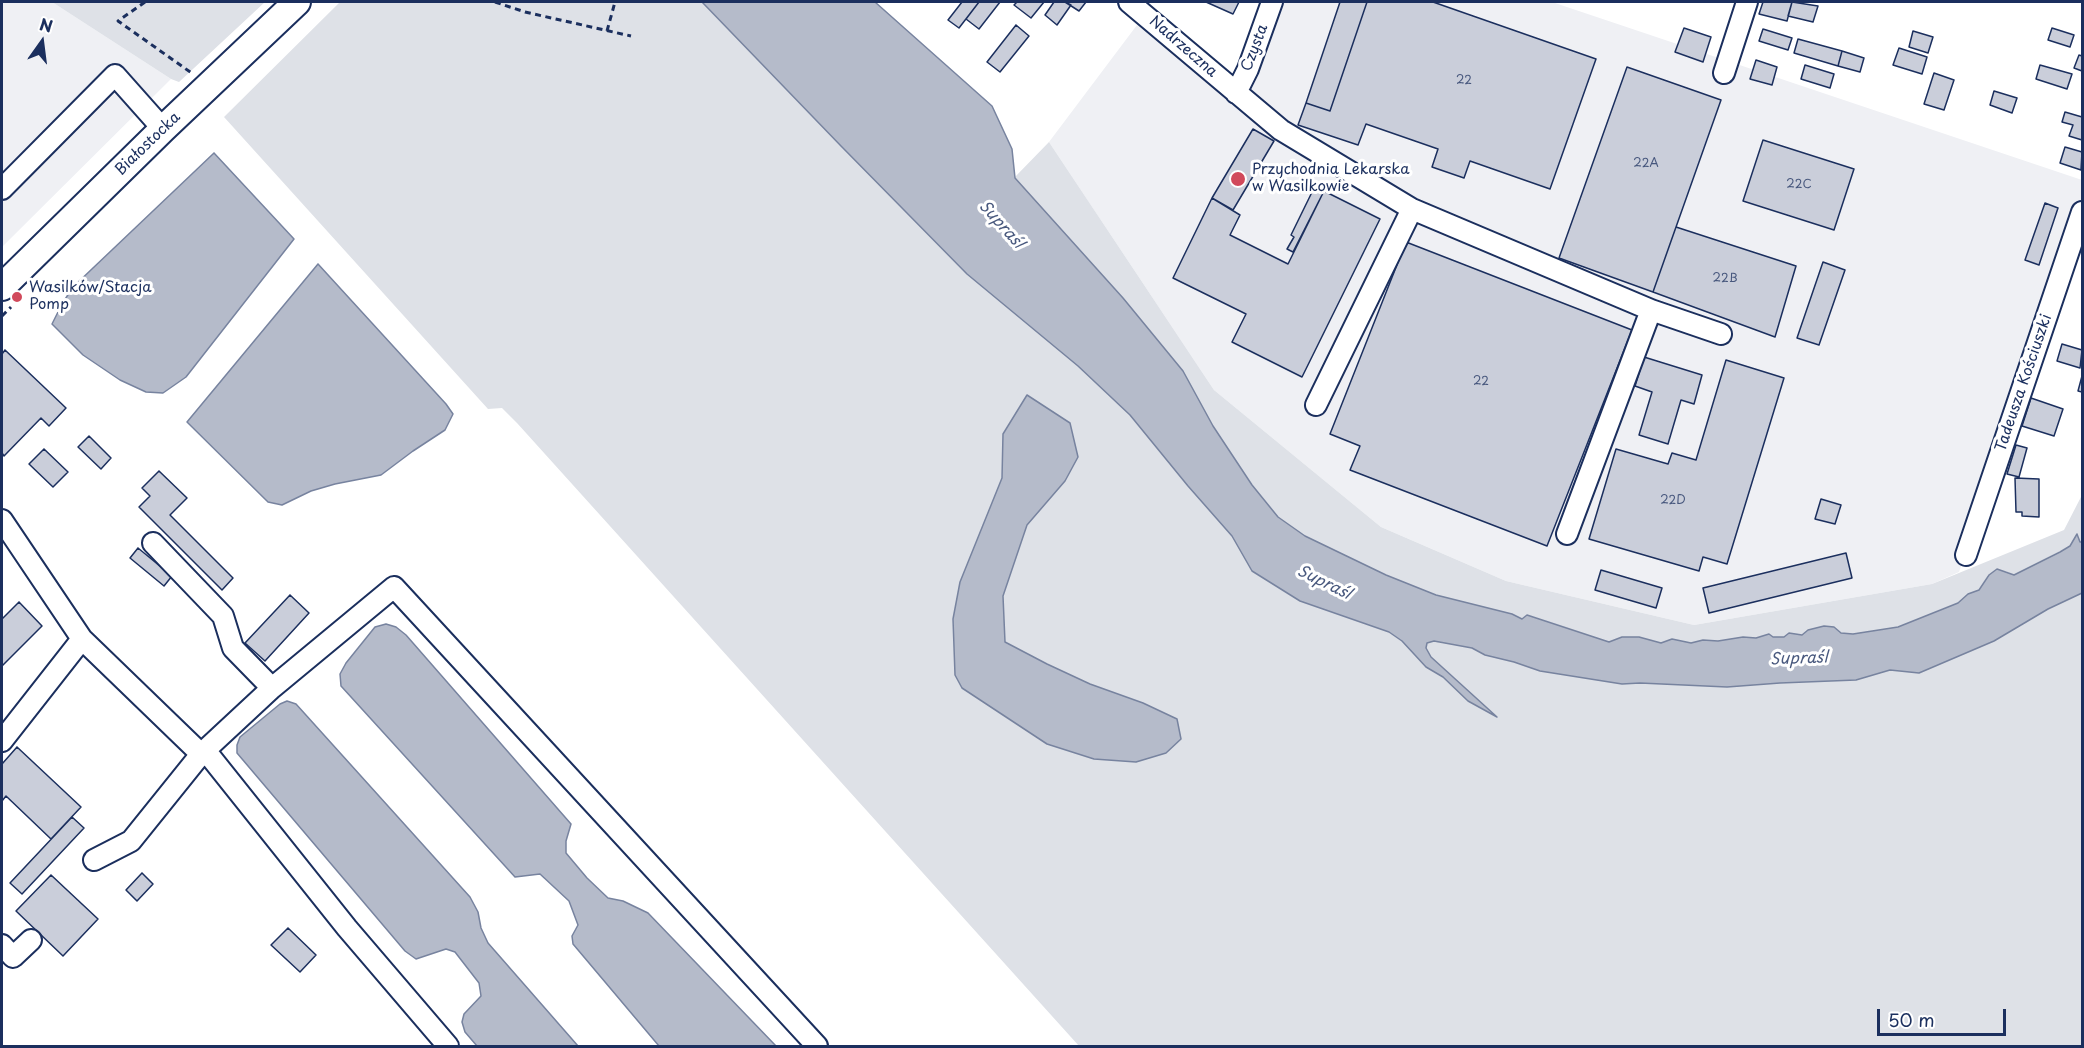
<!DOCTYPE html>
<html>
<head>
<meta charset="utf-8">
<style>
  body { margin:0 }
  #map { position:relative; width:2084px; height:1048px; overflow:hidden; background:#fff; font-family:"Playpen Sans",sans-serif }
  canvas { display:block }
  .frame { position:absolute; inset:0; border:3px solid #1b2f5e; pointer-events:none }
  .north { position:absolute; left:12px; top:12px; width:60px; height:60px; -webkit-text-stroke:4px #fff; paint-order:stroke; rotate:14deg; font-size:16px; font-weight:700; line-height:24px; text-align:center; color:#1b2f5e }
  .north::after { content:''; display:block; margin:auto; width:21px; height:27px; background:#1b2f5e; clip-path:polygon(50% 0,100% 100%,50% 72%,0 100%) }
  .scale { position:absolute; left:1877px; top:1009px; width:129px; height:27px; box-sizing:border-box; border:3px solid #1b2f5e; border-top:0; padding-left:8px; font-size:18px; line-height:21px; white-space:nowrap; color:#1b2f5e; -webkit-text-stroke:4px #fff; paint-order:stroke }
</style>
</head>
<body>
<div id="map">
<canvas width="2084" height="1048"></canvas>
<div class="frame"></div>
<div class="north">N</div>
<div class="scale">50 m</div>
</div>
<script>
const ctx = document.querySelector('canvas').getContext('2d');
ctx.lineJoin = 'round';
function paint(path, color) { ctx.fillStyle = color; ctx.fill(path, 'evenodd'); }
const poly = rows => new Path2D(rows.map(r => 'M' + r).join(''));
function strokePath(path, color, width, dash) { ctx.strokeStyle = color; ctx.lineWidth = width; ctx.lineCap = dash ? 'butt' : 'round'; ctx.setLineDash(dash || []); ctx.stroke(path); }
function label(font, color, halo, rows, align = 'center') {
  ctx.font = font + ' "Playpen Sans",sans-serif'; ctx.lineWidth = 6; ctx.setLineDash([]); ctx.textBaseline = 'middle'; ctx.strokeStyle = halo; ctx.fillStyle = color; for (const [text, x, y, turn = 0] of rows) {
    ctx.save(); ctx.translate(x, y); ctx.rotate((+turn || 0) * Math.PI / 180); ctx.textAlign = isNaN(turn) ? turn : align; if (halo) ctx.strokeText(text, 0, 0); ctx.fillText(text, 0, 0); ctx.restore();
  }
}
paint(poly([
  [2,2,52,2,171,79,2,247],
  [1283,2,1552,2,2082,180,2082,212,1959,572,1932,584,1694,625,1506,581,1381,527,1214,390,1049,142,1137,25,1242,105]
]), '#eff0f4');
paint(poly([
  [52,2,265,2,179,82,171,79],
  [340,2,702,2,717,18,1144,414,1270,568,1574,656,1851,657,2082,565,2082,1046,1079,1046,517,423,502,408,488,409,224,117],
  [1049,142,1214,390,1381,527,1506,581,1694,625,1932,584,2064,530,2082,495,2082,542,2080,543,2078,535,2070,546,2014,575,2005,571,1988,575,1979,590,1968,595,1958,603,1939,610,1917,621,1898,627,1853,634,1841,633,1834,627,1824,626,1808,630,1802,635,1789,633,1784,637,1773,637,1769,634,1756,638,1745,637,1718,641,1703,640,1691,643,1672,639,1661,643,1639,637,1623,637,1609,642,1528,615,1522,619,1512,614,1436,595,1386,575,1305,536,1278,517,1252,485,1213,426,1183,371,1123,298,1014,178]
]), '#dee1e7');
const water = poly([
  [702,2,875,2,992,106,1012,149,1015,178,1123,298,1183,371,1213,426,1252,485,1278,517,1305,536,1386,575,1436,595,1512,614,1522,619,1527,615,1609,642,1622,637,1639,637,1661,643,1672,639,1691,643,1703,640,1718,641,1743,637,1756,638,1769,634,1773,637,1784,637,1789,633,1802,635,1808,630,1824,626,1834,627,1841,633,1853,634,1898,627,1958,603,1968,594,1979,590,1989,575,1997,569,2014,575,2060,552,2070,546,2077,534,2080,542,2082,542,2082,593,2048,609,1994,641,1919,673,1890,670,1856,680,1780,683,1727,687,1640,683,1622,684,1540,671,1514,662,1485,655,1472,648,1434,641,1427,643,1426,648,1431,657,1497,717,1468,701,1443,677,1426,667,1402,641,1389,632,1300,601,1252,571,1232,536,1188,486,1130,415,1078,366,967,274,841,146,702,2],
  [214,153,294,239,186,377,163,393,146,392,120,380,83,355,52,324,62,304,73,287,214,153],
  [318,264,446,404,453,414,445,430,413,451,381,475,335,484,311,491,282,505,268,502,187,422,318,264],
  [1027,395,1070,423,1078,457,1065,481,1027,525,1003,596,1005,642,1047,664,1090,684,1143,703,1177,719,1181,739,1166,753,1136,762,1094,759,1047,744,962,688,955,675,953,619,960,582,1002,478,1003,434,1027,395],
  [386,624,396,627,406,635,571,824,566,841,566,853,587,878,608,898,623,901,648,913,776,1046,659,1046,573,944,572,936,578,925,569,901,540,874,515,877,341,686,340,674,346,663,375,627,386,624],
  [287,701,296,704,470,897,478,912,481,928,488,943,578,1046,477,1046,465,1032,462,1022,464,1014,481,996,479,983,455,952,446,949,416,959,405,951,237,753,237,745,240,737,280,704,287,701]
]);
paint(water, '#b5bbca');
strokePath(water, '#77839f', 1.5);
const building = poly([
  [962,2,979,2,959,28,948,20,962,2],
  [979,2,1000,2,979,29,966,19,979,2],
  [1017,2,1044,2,1031,18,1014,5,1017,2],
  [1054,2,1065,2,1071,5,1057,25,1045,15,1054,2],
  [1065,2,1086,2,1079,11,1065,2],
  [1206,2,1239,2,1233,14,1206,2],
  [1340,2,1367,2,1330,111,1306,103,1340,2],
  [1367,2,1433,2,1596,59,1550,189,1470,161,1464,178,1432,167,1438,149,1366,124,1358,145,1298,125,1306,103,1330,111,1367,2],
  [1763,2,1792,2,1787,21,1759,14,1763,2],
  [1792,2,1818,6,1813,22,1788,16,1792,2],
  [1016,25,1029,36,1000,72,987,62,1016,25],
  [1684,28,1711,37,1703,62,1675,52,1684,28],
  [2052,28,2074,35,2070,47,2048,40,2052,28],
  [1763,29,1792,38,1788,50,1759,41,1763,29],
  [1913,31,1933,37,1928,53,1909,47,1913,31],
  [1798,39,1842,51,1838,66,1794,53,1798,39],
  [1899,48,1927,57,1922,74,1893,65,1899,48],
  [1842,51,1864,58,1860,72,1838,66,1842,51],
  [2079,55,2082,56,2082,71,2074,68,2079,55],
  [1756,60,1777,67,1772,85,1750,79,1756,60],
  [1805,65,1834,74,1830,88,1801,79,1805,65],
  [2040,65,2072,74,2067,89,2036,79,2040,65],
  [1627,67,1721,100,1653,292,1559,258,1627,67],
  [1934,73,1954,80,1944,110,1924,104,1934,73],
  [1994,91,2017,98,2012,113,1990,105,1994,91],
  [2065,112,2082,117,2082,140,2069,136,2073,125,2062,122,2065,112],
  [1253,129,1274,141,1233,210,1212,198,1253,129],
  [1763,140,1854,169,1834,230,1743,201,1763,140],
  [2065,147,2082,152,2081,170,2060,163,2065,147],
  [1315,186,1324,191,1293,252,1287,249,1294,237,1291,235,1315,186],
  [1324,191,1380,219,1302,377,1232,342,1246,314,1173,278,1212,198,1240,215,1230,235,1288,264,1324,191],
  [2045,203,2058,208,2039,265,2025,260,2045,203],
  [1676,227,1796,266,1775,337,1653,292,1676,227],
  [1406,242,1632,330,1547,546,1350,470,1360,446,1330,434,1406,242],
  [1823,262,1845,270,1819,345,1797,338,1823,262],
  [2062,344,2082,350,2080,368,2057,361,2062,344],
  [5,350,66,408,49,426,41,418,4,456,2,453,2,354,5,350],
  [1644,357,1702,375,1694,404,1681,400,1668,444,1639,435,1652,392,1635,386,1644,357],
  [1726,360,1784,378,1727,564,1703,557,1699,571,1589,539,1616,449,1668,464,1672,453,1696,460,1726,360],
  [2082,376,2082,392,2078,391,2082,376],
  [2031,398,2063,409,2054,436,2022,426,2031,398],
  [89,436,111,458,101,469,78,447,89,436],
  [2016,445,2027,448,2019,477,2007,474,2016,445],
  [44,449,68,472,53,487,29,464,44,449],
  [159,471,187,498,170,515,233,578,222,590,139,507,150,496,142,488,159,471],
  [2015,478,2039,479,2039,517,2022,516,2022,512,2016,512,2015,478],
  [1821,499,1841,505,1835,524,1815,519,1821,499],
  [138,548,172,576,164,586,130,558,138,548],
  [1846,553,1852,578,1709,613,1703,588,1846,553],
  [1601,570,1662,588,1656,608,1595,590,1601,570],
  [290,595,309,613,265,661,245,643,290,595],
  [19,602,42,626,2,666,2,619,19,602],
  [17,747,81,807,51,839,6,796,2,801,2,764,17,747],
  [72,817,84,828,22,894,10,883,72,817],
  [142,873,153,884,137,901,126,890,142,873],
  [51,875,98,919,63,956,16,911,51,875],
  [288,928,316,955,300,972,271,945,288,928]
]);
paint(building, '#caceda');
strokePath(building, '#1b2f5e', 1.5);
const minor = poly([
  [1129,2,1281,130,1412,209,1651,310,1721,334],
  [1724,73,1747,2],
  [1236,93,1248,69,1272,2],
  [2,189,115,75,163,129],
  [1316,405,1412,209],
  [2,520,82,639,2,741],
  [1567,534,1651,310],
  [153,543,223,616,233,648,272,688,201,754],
  [1966,555,2082,212],
  [82,639,201,754,131,841,94,860],
  [272,688,394,587,817,1046],
  [205,750,347,928,448,1046],
  [2,945,13,957,31,940]
]);
const major = poly([
  [2,287,163,129,297,2]
]);
strokePath(minor, '#1b2f5e', 24);
strokePath(major, '#1b2f5e', 30);
strokePath(poly([
  [145,2,118,21,193,74],
  [495,2,525,12,631,36],
  [607,31,615,2],
  [2,316,11,307]
]), '#1b2f5e', 3, [6, 4.5]);
strokePath(minor, '#fff', 20);
strokePath(major, '#fff', 26);
for (const [x, y, r, color] of [
  [1238,179,8,"#d1495b"],
  [17,297,6,"#d1495b"]
]) { const dot = new Path2D(); dot.arc(x, y, r, 0, 2 * Math.PI); ctx.fillStyle = color; ctx.fill(dot); strokePath(dot, '#fff', 2); }
label('12px', '#47577d', null, [
  ["22",1464,81],
  ["22A",1646,164],
  ["22C",1799,185],
  ["22B",1725,279],
  ["22",1481,382],
  ["22D",1673,501]
]);
label('15px', '#1b2f5e', '#fff', [
  ["Nadrzeczna",1183,47,41],
  ["Czysta",1255,48,-69],
  ["Białostocka",148,144,-44],
  ["Tadeusza Kościuszki",2024,383,-71]
]);
label('15px', '#1b2f5e', '#fff', [
  ["Przychodnia Lekarska",1252,170],
  ["w Wasilkowie",1252,187],
  ["Wasilków/Stacja",29,288],
  ["Pomp",29,305]
], 'left');
label('italic 16px', '#49597e', '#fff', [
  ["Supraśl",1001,225,48],
  ["Supraśl",1324,583,26],
  ["Supraśl",1799,659,-2]
]);
</script>
</body>
</html>
